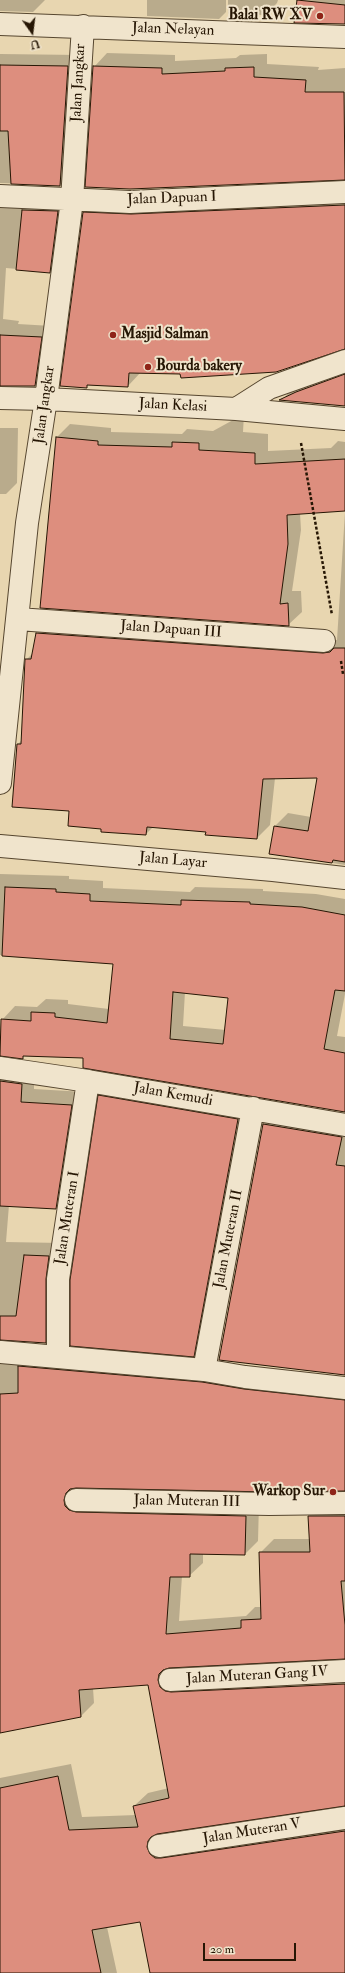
<!DOCTYPE html>
<html>
<head>
<meta charset="utf-8">
<style>
  body { margin:0 }
  #map { position:relative; width:345px; height:1973px; overflow:hidden; background:#e8d6b0; font-family:"IM FELL Double Pica",serif }
  canvas { display:block }
  .north { position:absolute; left:12px; top:12px; width:40px; height:40px; -webkit-text-stroke:3px #f0e4cc; paint-order:stroke; rotate:166deg; font-size:11px; font-weight:700; line-height:16px; text-align:center; color:#261604 }
  .north::after { content:''; display:block; margin:auto; width:14px; height:18px; background:#261604; clip-path:polygon(50% 0,100% 100%,50% 72%,0 100%) }
  .scale { position:absolute; left:203px; top:1943px; width:93px; height:18px; box-sizing:border-box; border:2px solid #261604; border-top:0; padding-left:5px; font-size:12px; line-height:14px; white-space:nowrap; color:#261604; -webkit-text-stroke:3px #f0e4cc; paint-order:stroke }
</style>
</head>
<body>
<div id="map">
<canvas width="345" height="1973"></canvas>
<div class="north">U</div>
<div class="scale">20 m</div>
</div>
<script>
const ctx = document.querySelector('canvas').getContext('2d');
ctx.lineJoin = 'round';
function paint(path, color) { ctx.fillStyle = color; ctx.fill(path, 'evenodd'); }
const poly = rows => new Path2D(rows.map(r => 'M' + r).join(''));
function strokePath(path, color, width, dash) { ctx.strokeStyle = color; ctx.lineWidth = width; ctx.lineCap = dash ? 'butt' : 'round'; ctx.setLineDash(dash || []); ctx.stroke(path); }
function label(font, color, halo, rows, align = 'center') {
  ctx.font = font + ' "IM FELL Double Pica",serif'; ctx.lineWidth = 4; ctx.setLineDash([]); ctx.textBaseline = 'middle'; ctx.strokeStyle = halo; ctx.fillStyle = color; for (const [text, x, y, turn = 0] of rows) {
    ctx.save(); ctx.translate(x, y); ctx.rotate((+turn || 0) * Math.PI / 180); ctx.textAlign = isNaN(turn) ? turn : align; if (halo) ctx.strokeText(text, 0, 0); ctx.fillText(text, 0, 0); ctx.restore();
  }
}
paint(poly([
  [0,0,45,0,33,12,0,11],
  [147,0,226,0,226,12,219,19,147,16],
  [228,0,278,0,277,3,265,15,228,14],
  [298,0,345,0,345,24],
  [107,53,175,55,175,61,236,58,240,55,267,54,267,64,319,67,318,70,345,68,345,179,130,188,94,67],
  [0,54,79,55,71,174,60,185,0,183],
  [0,190,69,200,61,260,50,272,6,268,3,319,19,321,18,324,52,326,46,374,35,385,0,385],
  [345,192,345,348,181,373,141,372,128,386,89,384,86,387,84,213,97,199],
  [345,366,345,405,282,400,294,387],
  [244,414,243,432,268,434,268,451,331,448,338,441,345,442,345,510,300,513,301,530,292,591,301,591,302,612,288,625,57,437,70,424,111,428,111,432,182,434,187,429,213,431],
  [0,428,18,428,17,483,6,494,0,494],
  [345,512,345,865,270,853,275,826,288,813,311,817,319,776,275,778,270,825,257,838,207,831,153,827,146,834,102,828,70,810,18,744,22,740,26,660,33,653,37,633,50,620,337,640],
  [0,874,69,876,69,879,103,881,103,888,190,892,195,887,263,889,263,891,316,894,345,899,345,994,337,1036,345,1037,345,1111,84,1057,24,1056,22,1058,2,1020,15,1006,37,1007,46,999,68,1000,68,1004,109,1009,114,963,0,955],
  [185,992,229,997,226,1030,183,1026],
  [12,1067,34,1071,34,1089,85,1092,69,1194,56,1208,9,1205,6,1242,62,1243,58,1329,45,1342,2,1340,3,1344,345,1386,345,1490,77,1486,78,1493,259,1503,258,1541,245,1554,203,1554,203,1563,189,1576,182,1576,179,1621,246,1616,255,1607,262,1607,260,1553,274,1539,310,1539,309,1516,323,1503,345,1502,345,1658,170,1666,173,1674,345,1671,345,1805,160,1832,160,1834,162,1840,345,1820,345,1973,151,1973,141,1921,107,1927,117,1973,0,1973,0,1778,71,1764,82,1817,136,1815,134,1806,148,1793,169,1788,148,1684,93,1688,94,1703,81,1716,0,1732,0,1080],
  [108,1087,246,1111,202,1347,193,1356,99,1096],
  [277,1111,345,1122,345,1374,220,1359,264,1124]
]), '#0003');
const building = poly([
  [297,0,345,5,345,24,294,23,297,0],
  [0,65,68,66,60,186,11,184,8,131,0,131,0,65],
  [93,66,162,68,162,74,225,71,225,68,254,67,254,77,306,80,305,92,344,92,345,180,130,189,85,187,93,66],
  [345,205,345,349,276,372,181,378,180,374,129,373,128,387,87,385,87,388,60,386,83,212,131,214,345,205],
  [22,210,58,211,50,273,16,270,22,210],
  [0,335,42,337,35,386,0,386,0,335],
  [345,374,345,406,279,400,296,392,345,374],
  [56,437,98,441,98,445,172,447,172,442,199,443,199,450,255,453,255,464,345,459,345,511,287,515,288,544,280,604,288,603,289,626,40,608,56,437],
  [36,633,323,653,330,652,334,648,345,648,345,862,333,860,332,863,269,854,274,826,308,831,317,778,263,779,257,839,205,835,206,832,147,827,146,835,101,832,101,829,68,826,69,811,12,807,17,744,21,744,25,659,31,659,36,633],
  [5,887,56,889,56,892,90,894,90,901,181,905,181,900,250,902,250,904,302,907,345,915,345,991,335,990,324,1049,345,1053,345,1112,83,1068,83,1058,23,1056,23,1059,0,1056,1,1019,31,1021,31,1012,55,1013,55,1017,107,1023,113,964,2,956,5,887],
  [173,992,228,998,223,1044,170,1039,173,992],
  [0,1081,22,1084,21,1102,72,1105,56,1209,0,1206,0,1081],
  [98,1095,238,1119,194,1357,70,1346,70,1280,98,1095],
  [263,1124,342,1137,336,1165,345,1166,345,1375,219,1360,263,1124],
  [24,1255,49,1256,46,1279,46,1343,0,1340,0,1316,16,1316,24,1255],
  [18,1366,202,1382,244,1389,345,1400,345,1491,269,1492,76,1488,70,1489,66,1493,64,1500,65,1506,69,1510,76,1512,246,1516,245,1555,190,1554,190,1577,170,1577,166,1634,241,1628,241,1620,261,1619,259,1552,310,1552,308,1516,345,1516,345,1581,341,1581,345,1625,345,1659,169,1668,163,1670,159,1674,158,1680,160,1687,165,1691,171,1692,345,1684,345,1806,157,1834,151,1837,148,1841,147,1847,150,1854,155,1858,161,1858,345,1831,345,1973,150,1973,140,1922,92,1930,101,1973,0,1973,0,1788,58,1776,69,1830,138,1827,133,1806,169,1798,148,1685,79,1690,81,1717,0,1733,0,1394,18,1393,18,1366]
]);
paint(building, '#dd8e7e');
strokePath(building, '#261604', 1);
const minor = poly([
  [0,24,345,37],
  [0,196,130,202,345,192],
  [0,398,46,399,236,409,345,419],
  [236,409,269,388,345,361],
  [18,619,324,641],
  [0,783,27,523,46,399,72,200,83,26],
  [0,846,273,870,345,878],
  [0,1068,88,1081,345,1125],
  [1,1352,204,1370,245,1377,345,1388],
  [58,1356,58,1279,88,1081],
  [204,1370,253,1108],
  [76,1500,269,1504,345,1503],
  [170,1680,345,1671],
  [159,1846,345,1818]
]);
strokePath(minor, '#56462f', 24);
strokePath(poly([
  [301,443,332,615],
  [341,661,343,674]
]), '#261604', 2.5, [3, 2]);
strokePath(minor, '#f0e4cc', 22);
for (const [x, y, r, color] of [
  [320,16,4,"#8f2418"],
  [113,335,4,"#8f2418"],
  [148,367,4,"#8f2418"],
  [333,1492,4,"#8f2418"]
]) { const dot = new Path2D(); dot.arc(x, y, r, 0, 2 * Math.PI); ctx.fillStyle = color; ctx.fill(dot); strokePath(dot, '#f0e4cc', 1.5); }
label('bold 15px', '#261604', '#f0e4cc', [
  ["Balai RW XV",312,16],
  ["Masjid Salman",121,335,"left"],
  ["Bourda bakery",156,367,"left"],
  ["Warkop Sur",325,1492]
], 'right');
label('15px', '#261604', '#f0e4cc', [
  ["Jalan Nelayan",173,30,2],
  ["Jalan Jangkar",79,83,-87],
  ["Jalan Dapuan I",172,199,-2],
  ["Jalan Jangkar",45,405,-82],
  ["Jalan Kelasi",173,406,3],
  ["Jalan Dapuan III",171,630,4],
  ["Jalan Layar",173,861,5],
  ["Jalan Kemudi",173,1095,10],
  ["Jalan Muteran I",68,1218,-81],
  ["Jalan Muteran II",229,1239,-79],
  ["Jalan Muteran III",187,1502,1],
  ["Jalan Muteran Gang IV",257,1676,-3],
  ["Jalan Muteran V",252,1832,-9]
]);
</script>
</body>
</html>
